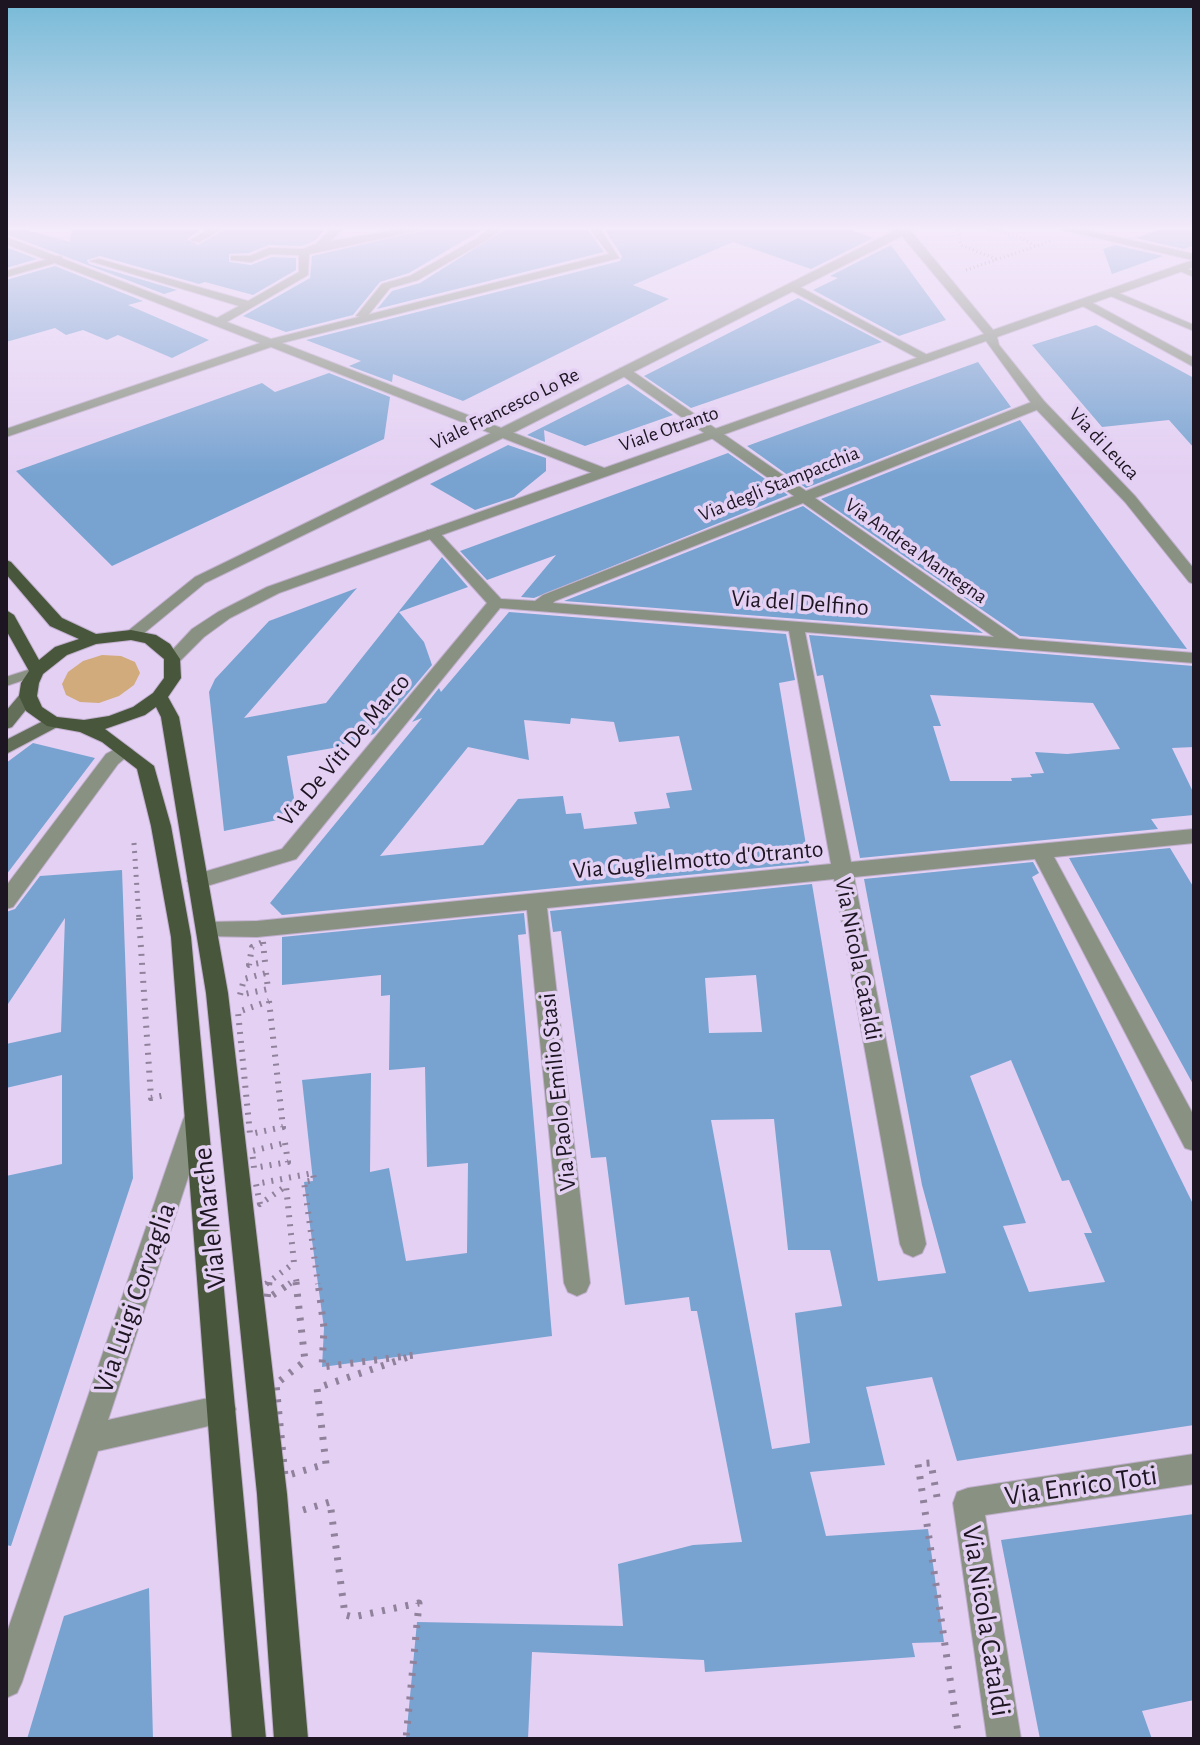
<!DOCTYPE html>
<html>
<head>
<meta charset="utf-8">
<style>
  body { margin:0 }
  #map { position:relative; width:1200px; height:1745px; overflow:hidden; background:#e4d0f3; font-family:"Alegreya Sans",sans-serif }
  canvas { display:block }
  .frame { position:absolute; inset:0; border:8px solid #1d1622; pointer-events:none }
</style>
</head>
<body>
<div id="map">
<canvas width="1200" height="1745"></canvas>
<div class="frame"></div>
</div>
<script>
const ctx = document.querySelector('canvas').getContext('2d');
ctx.lineJoin = 'round';
function paint(path, color) { ctx.fillStyle = color; ctx.fill(path, 'evenodd'); }
const poly = rows => new Path2D(rows.map(r => 'M' + r).join(''));
function strokePath(path, color, width, dash) { ctx.strokeStyle = color; ctx.lineWidth = width; ctx.lineCap = dash ? 'butt' : 'round'; ctx.setLineDash(dash || []); ctx.stroke(path); }
function label(font, color, halo, rows, align = 'center') {
  ctx.font = font + ' "Alegreya Sans",sans-serif'; ctx.lineWidth = 7; ctx.setLineDash([]); ctx.textBaseline = 'middle'; ctx.strokeStyle = halo; ctx.fillStyle = color; for (const [text, x, y, turn = 0] of rows) {
    ctx.save(); ctx.translate(x, y); ctx.rotate((+turn || 0) * Math.PI / 180); ctx.textAlign = isNaN(turn) ? turn : align; if (halo) ctx.strokeText(text, 0, 0); ctx.fillText(text, 0, 0); ctx.restore();
  }
}
paint(poly([
  [102,655,121,656,135,662,140,673,134,685,119,696,99,703,80,702,66,695,62,684,68,672,83,661]
]), '#d2ab7c');
paint(poly([
  [6,230,25,230,70,242,72,230,200,230,187,239,198,245,224,230,325,230,314,241,302,246,269,245,249,253,229,254,229,262,251,265,272,257,296,258,296,270,253,295,205,282,199,284,100,256,87,260,89,264,177,290,164,294,6,234],
  [425,230,482,230,409,273,380,282,353,315,286,332,243,316,310,278,312,256],
  [504,230,588,230,604,252,377,309,392,291,420,283],
  [605,230,850,230,873,238,811,269,733,242,633,285,669,299,463,401,393,374,392,382,349,366,361,361,306,340,620,261,622,256],
  [1159,230,1194,230,1194,245,1184,249,1136,238],
  [891,245,946,320,899,336,813,290,838,278,830,276],
  [1115,245,1163,256,1112,274,1103,249],
  [6,247,37,259,6,268],
  [55,266,143,301,128,305,209,340,172,358,118,335,107,340,83,330,66,335,55,328,6,342,6,280],
  [798,298,882,342,691,408,644,376],
  [1096,325,1194,378,1194,448,1169,420,1102,427,1032,345],
  [978,362,1011,407,806,488,747,446],
  [329,373,390,397,384,439,112,566,16,471,262,383,275,392],
  [628,384,673,415,585,446,544,430,545,442,527,435],
  [1020,420,1148,595,1187,649,1020,636,821,499],
  [508,445,546,458,546,471,514,497,475,510,430,484],
  [728,453,788,495,534,598,521,597,556,555,487,580,460,551],
  [803,506,983,633,564,601],
  [442,557,468,587,399,612,424,642,432,665,374,734,333,748,287,756,297,816,224,831,209,692,215,679,269,621,357,588,244,718,326,703],
  [509,612,786,634,795,680,779,683,809,863,282,915,270,903,422,718,412,722,439,688,441,692],
  [571,718,614,722,619,742,679,736,692,790,666,793,670,808,634,812,637,824,584,829,581,813,566,814,563,796,518,799,483,845,380,856,468,747,529,760,524,720,570,724],
  [809,635,1194,666,1194,747,1172,748,1194,794,1194,815,1151,819,1158,829,860,858,823,675,817,676],
  [930,695,1093,703,1120,749,1067,754,1035,752,1044,773,1030,774,1032,777,1011,778,1012,781,950,781,933,726,941,726],
  [33,743,95,758,6,875,6,763],
  [1170,848,1194,888,1194,1086,1069,858],
  [1033,862,1039,873,1032,877,1194,1206,1194,1425,957,1461,932,1377,866,1387,885,1465,810,1472,826,1536,928,1529,944,1642,912,1643,915,1657,705,1672,704,1660,532,1652,528,1739,406,1739,417,1622,623,1626,618,1564,693,1545,742,1542,697,1311,691,1311,689,1297,625,1305,606,1157,591,1158,561,931,553,932,550,911,812,884,878,1281,946,1273,922,1185,864,879],
  [756,975,762,1032,709,1033,705,978],
  [1011,1060,1062,1181,1069,1180,1092,1233,1084,1233,1105,1282,1029,1292,1003,1226,1026,1223,970,1076],
  [774,1119,788,1250,830,1250,842,1306,795,1313,810,1443,772,1449,711,1120],
  [122,870,133,1178,11,1546,6,1545,6,1176,62,1164,62,1075,6,1088,6,1044,61,1032,65,918,6,1007,6,912,15,909,40,876],
  [524,913,526,934,518,935,552,1336,322,1367,324,1328,304,1182,313,1181,302,1080,371,1073,370,1172,389,1168,406,1261,467,1253,468,1163,427,1167,425,1067,389,1070,390,995,381,996,381,975,282,985,282,937],
  [1194,1514,1194,1700,1142,1711,1152,1739,1040,1739,1001,1540],
  [149,1588,153,1739,27,1739,64,1616]
]), '#78a3d1');
const service = poly([
  [59,256,62,257,62,261,6,277,6,271,59,256],
  [1177,266,1194,271,1194,277,1177,270,1177,266],
  [1108,291,1114,291,1194,325,1194,331,1108,295,1108,291],
  [37,667,42,668,42,674,6,686,6,677,37,667]
]);
const pedestrian = poly([
  [483,235,487,240,418,280,390,288,366,318,356,316,382,284,410,276,483,235]
]);
const minor = poly([
  [207,230,221,230,199,242,190,240,207,230],
  [330,230,341,230,331,241,396,230,422,230,309,254,308,275,227,322,271,339,609,254,591,230,601,230,619,258,282,343,607,469,607,475,597,475,271,347,6,437,6,429,260,343,6,244,6,237,217,318,239,306,90,261,99,259,248,301,299,272,299,255,271,254,251,262,231,260,231,256,250,256,269,248,303,249,316,244,330,230],
  [488,230,501,230,487,240,479,240,479,236,488,230],
  [790,286,798,286,935,359,925,362,790,290,790,286],
  [1079,300,1087,300,1194,358,1194,367,1079,304,1079,300],
  [620,368,628,368,806,491,1034,401,1044,401,1044,407,815,498,1019,639,1194,653,1194,663,805,632,851,862,1194,829,1194,843,1054,857,1194,1116,1194,1151,1185,1148,1035,859,854,877,926,1244,922,1253,913,1257,904,1253,900,1244,834,879,547,908,590,1283,586,1292,577,1296,568,1292,564,1283,527,910,257,937,200,936,197,930,200,924,207,922,257,921,831,864,789,631,500,608,296,859,197,889,190,886,187,881,190,876,282,849,487,603,427,536,427,530,437,530,501,599,535,601,543,595,794,496,620,374,620,368],
  [803,503,994,637,553,603,555,601,803,503],
  [124,744,133,750,130,754,118,764,13,907,6,909,6,886,106,754,124,744],
  [195,1109,203,1112,207,1120,108,1420,222,1395,232,1399,236,1409,232,1419,222,1423,98,1451,22,1682,17,1693,6,1698,6,1635,183,1120,187,1112,195,1109],
  [1194,1454,1194,1484,985,1515,1021,1739,987,1739,953,1503,957,1492,968,1488,1194,1454]
]);
const tertiary = poly([
  [896,230,910,230,993,330,1193,260,1063,230,1084,230,1194,254,1194,267,997,337,999,345,1044,401,1135,496,1194,569,1194,584,1189,582,1125,502,1034,407,986,341,279,593,230,618,204,637,178,663,172,664,164,659,192,629,218,612,267,587,984,334,902,236,509,435,205,583,137,639,125,639,123,635,195,577,499,429,896,230]
]);
const secondary = poly([
  [28,690,37,696,12,727,6,729,6,711,22,692,28,690],
  [53,716,59,718,62,722,59,726,6,754,6,740,53,716]
]);
const primary = poly([
  [6,560,11,562,62,618,96,634,131,630,156,635,170,644,180,659,181,678,168,697,179,717,228,993,287,1494,308,1739,274,1739,257,1494,206,993,161,717,156,707,145,715,105,729,154,766,171,826,191,937,266,1739,232,1739,171,937,151,826,137,769,102,742,80,732,47,726,26,711,19,696,21,683,29,671,6,630,6,610,14,615,39,660,55,647,79,639,50,626,6,574,6,560],
  [131,640,145,643,164,659,164,678,153,693,133,707,109,716,84,720,57,717,42,707,37,696,39,683,43,674,67,655,96,644,131,640]
]);
strokePath(service, '#c0afcd', 2);
strokePath(pedestrian, '#c0afcd', 2);
strokePath(minor, '#c0afcd', 2);
strokePath(tertiary, '#c0afcd', 2);
strokePath(secondary, '#c0afcd', 2);
strokePath(primary, '#c0afcd', 2);
strokePath(poly([
  [958,230,961,245,996,259],
  [989,230,1017,236,1036,246],
  [966,270,1051,241]
]), '#91829c', 3, [1, 3]);
strokePath(poly([
  [134,843,139,920]
]), '#91829c', 5, [2, 6]);
strokePath(poly([
  [139,918,151,1098,166,1095],
  [263,942,265,962,249,965,252,947,263,942],
  [266,973,268,989,240,995,244,979,266,973],
  [269,1001,283,1127,250,1134,238,1012,269,1001],
  [285,1143,288,1162,254,1168,252,1151,285,1143],
  [266,1284,294,1263,286,1186,260,1204,256,1184,313,1173,314,1180,304,1182,318,1284],
  [289,1284,296,1279,297,1284]
]), '#91829c', 6, [2, 7]);
strokePath(poly([
  [269,1282,267,1299,292,1282],
  [296,1282,305,1361,276,1384,285,1476,326,1464,317,1388,414,1355,322,1367,324,1328,318,1282],
  [937,1497,931,1463,918,1464,959,1739],
  [303,1510,330,1502,345,1615,353,1617,419,1603,406,1739]
]), '#91829c', 7, [3, 9]);
paint(service, '#899182');
paint(pedestrian, '#899182');
paint(minor, '#899182');
paint(tertiary, '#899182');
paint(secondary, '#636f59');
paint(primary, '#48563c');
const sky = ctx.createLinearGradient(0, 0, 0, 475);
sky.addColorStop(0, '#77bad7');
sky.addColorStop(0.48, '#f3eafa');
sky.addColorStop(1, '#f3eafa00');
ctx.fillStyle = sky;
ctx.fillRect(0, 0, 1200, 475);
label('20px', '#1d1622', '#e4d0f3', [
  ["Viale Francesco Lo Re",505,409,-26],
  ["Viale Otranto",669,429,-19],
  ["Via di Leuca",1104,444,46],
  ["Via degli Stampacchia",779,484,-22],
  ["Via Andrea Mantegna",916,551,35]
]);
label('24px', '#1d1622', '#e4d0f3', [
  ["Via del Delfino",800,603,4],
  ["Via De Viti De Marco",344,750,-50],
  ["Via Guglielmotto d'Otranto",698,860,-5],
  ["Via Nicola Cataldi",858,959,79],
  ["Via Paolo Emilio Stasi",558,1092,-96]
]);
label('28px', '#1d1622', '#e4d0f3', [
  ["Viale Marche",210,1218,-96],
  ["Via Luigi Corvaglia",135,1298,-71],
  ["Via Enrico Toti",1081,1486,-8],
  ["Via Nicola Cataldi",986,1621,81]
]);
</script>
</body>
</html>
